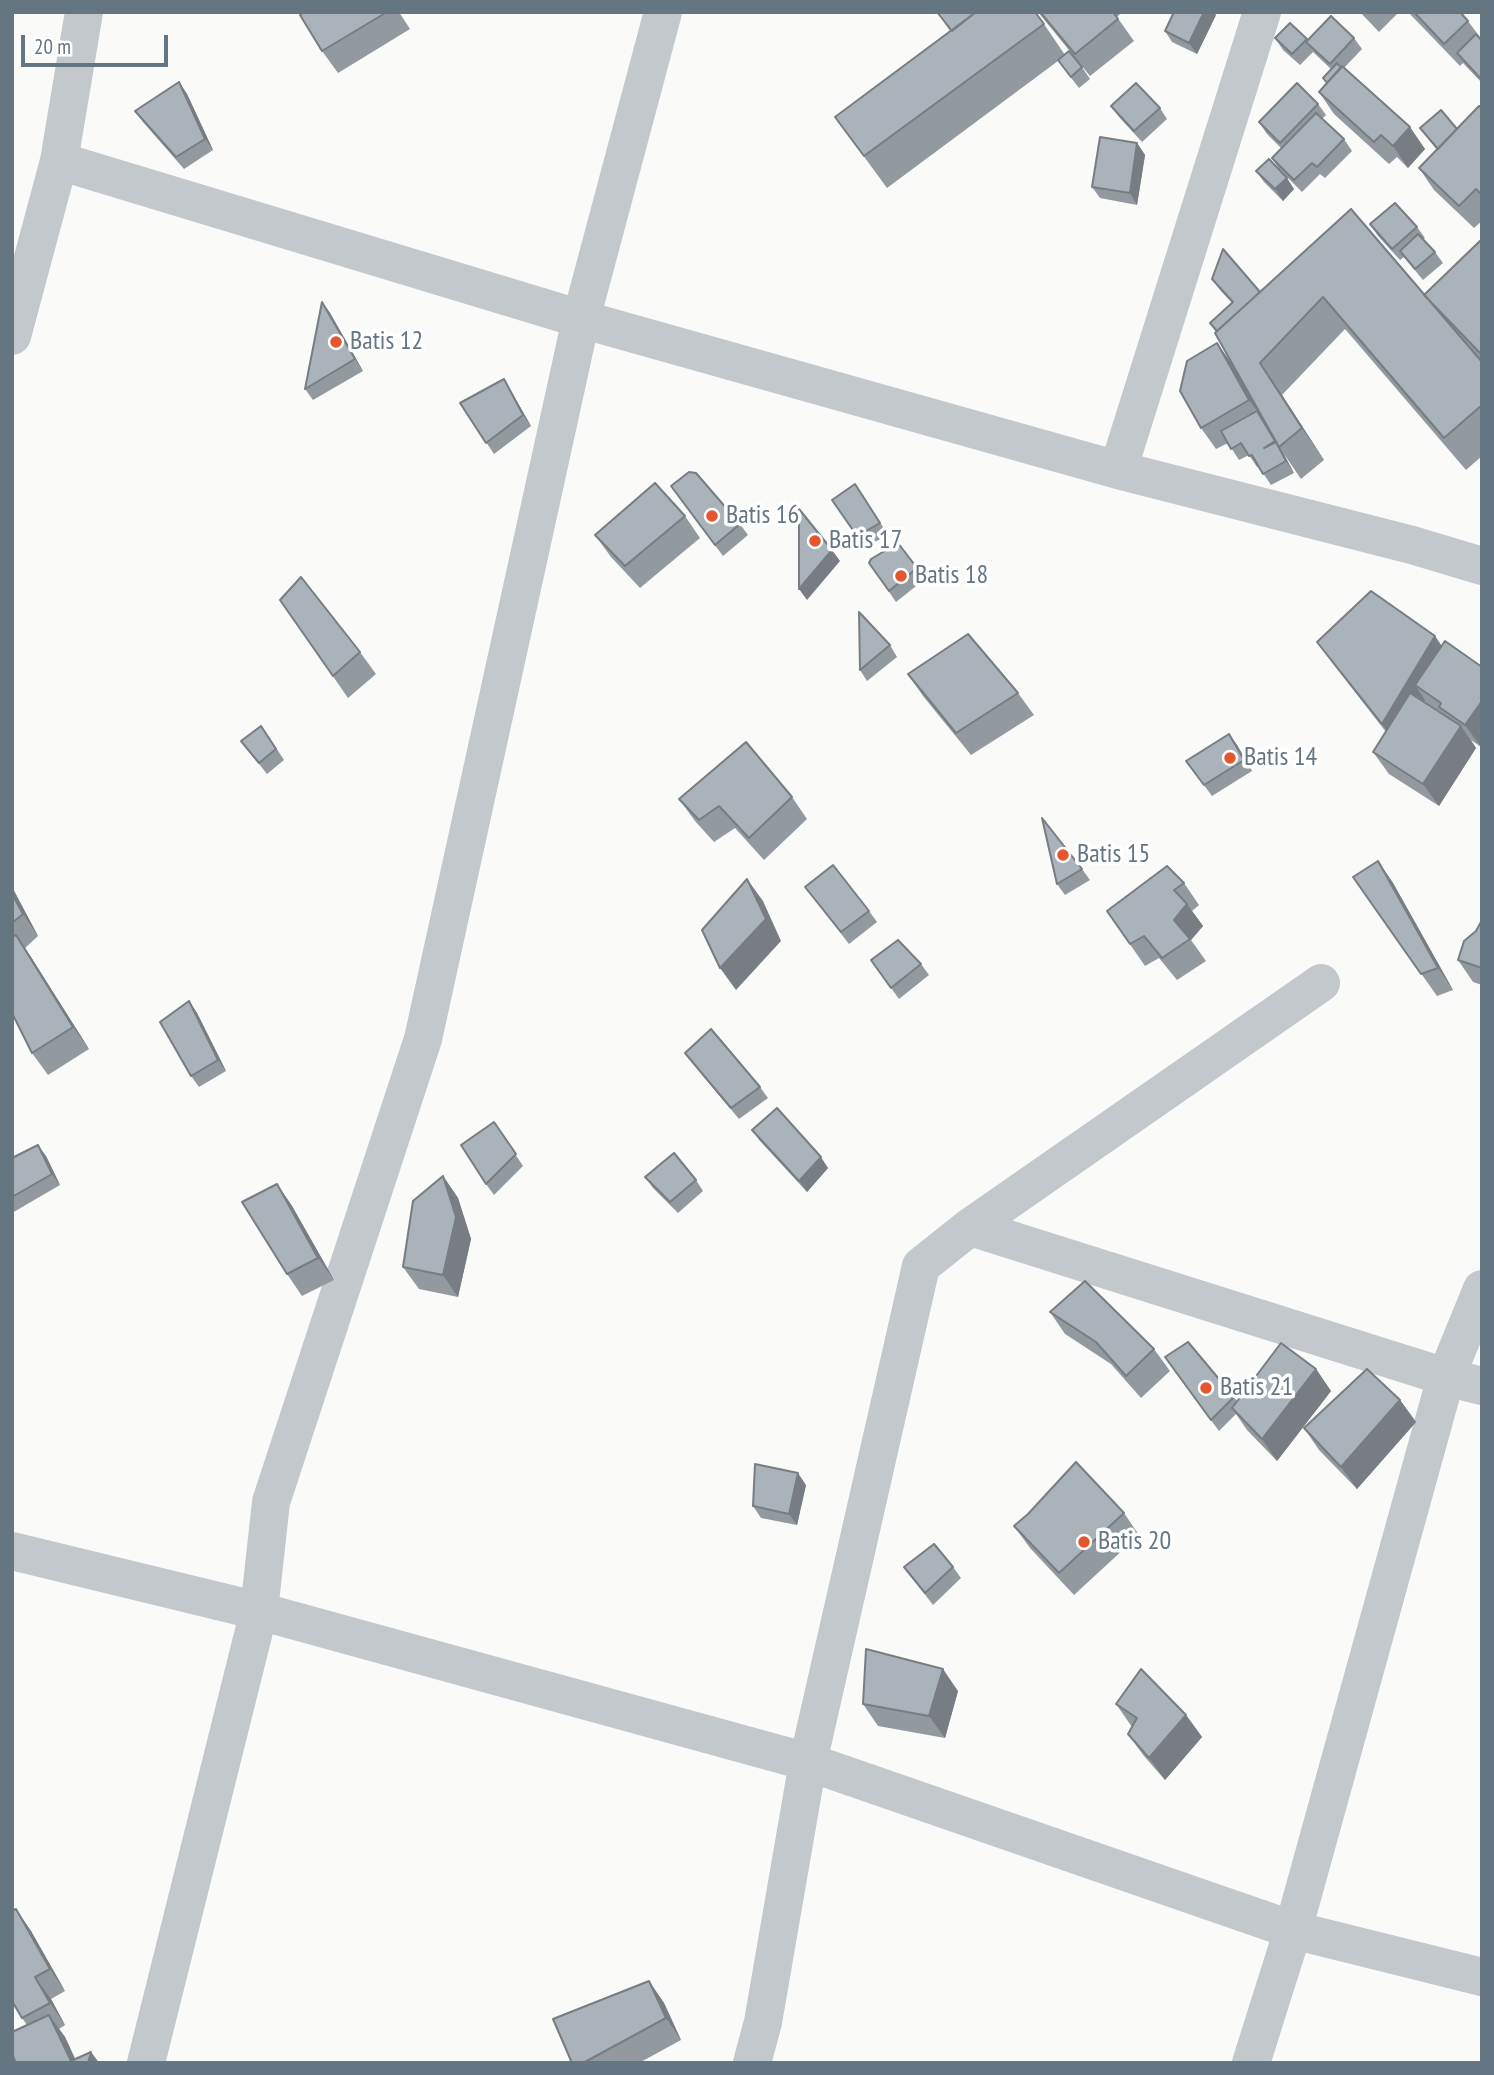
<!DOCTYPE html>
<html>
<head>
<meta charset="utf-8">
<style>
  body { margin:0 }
  #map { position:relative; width:1494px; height:2075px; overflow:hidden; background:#fafaf8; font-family:"PT Sans Narrow",sans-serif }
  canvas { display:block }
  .frame { position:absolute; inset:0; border:14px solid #657683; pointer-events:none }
  .scale { position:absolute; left:21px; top:35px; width:147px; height:32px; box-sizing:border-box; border:4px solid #657683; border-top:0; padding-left:9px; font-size:21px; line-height:24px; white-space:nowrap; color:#657683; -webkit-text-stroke:5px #fff; paint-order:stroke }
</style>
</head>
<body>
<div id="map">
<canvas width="1494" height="2075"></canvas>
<div class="frame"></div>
<div class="scale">20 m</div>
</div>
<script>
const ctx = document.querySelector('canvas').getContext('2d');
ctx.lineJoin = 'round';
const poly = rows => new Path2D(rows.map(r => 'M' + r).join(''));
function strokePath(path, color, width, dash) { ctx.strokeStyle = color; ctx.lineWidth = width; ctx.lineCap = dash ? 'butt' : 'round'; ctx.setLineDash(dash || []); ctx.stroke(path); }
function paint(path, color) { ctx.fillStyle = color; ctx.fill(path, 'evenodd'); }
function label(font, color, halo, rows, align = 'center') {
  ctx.font = font + ' "PT Sans Narrow",sans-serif'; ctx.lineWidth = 7; ctx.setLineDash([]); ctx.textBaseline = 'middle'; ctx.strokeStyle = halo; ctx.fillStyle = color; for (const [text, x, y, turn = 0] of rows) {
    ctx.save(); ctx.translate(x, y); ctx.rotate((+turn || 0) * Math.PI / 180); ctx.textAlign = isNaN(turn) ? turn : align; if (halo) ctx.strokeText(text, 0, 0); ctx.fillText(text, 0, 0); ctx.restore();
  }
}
strokePath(poly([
  [59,161,581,319,1118,470,1412,545,1482,566],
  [12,336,59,161,84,12],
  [1118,470,1262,12],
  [970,1227,1446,1377,1482,1386],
  [12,1551,259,1611,808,1762,1293,1930,1482,1977],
  [146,2063,259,1611,271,1502,423,1039,581,319,663,12],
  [752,2063,763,2022,808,1762,921,1266,970,1227,1321,983],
  [1251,2063,1293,1930,1446,1377,1482,1289]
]), '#c3c8cc', 38);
paint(poly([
  [304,12,399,12,410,29,338,73,322,51],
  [937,12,1044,24,1065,55,1082,67,1090,79,1079,88,1058,61,887,188,835,117,950,31],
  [1038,12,1122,12,1117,17,1134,41,1090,76],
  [1174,12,1213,12,1216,15,1197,54,1172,42,1165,31],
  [1360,12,1399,12,1379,32],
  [1408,12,1460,12,1468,21,1482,40,1482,83,1463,63,1460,66],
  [1290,23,1308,40,1354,38,1362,49,1344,68,1425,149,1408,168,1397,157,1389,164,1334,114,1319,92,1327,84,1323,78,1331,69,1313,52,1300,65,1283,50,1275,38],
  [179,82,187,94,213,150,184,169,143,122,135,111],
  [1318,104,1326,115,1322,119,1344,139,1352,151,1325,178,1320,174,1302,192,1279,169,1272,158,1281,148,1267,134,1259,122],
  [1111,106,1160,108,1167,119,1142,142,1119,117],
  [1482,109,1482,221,1474,228,1434,190,1419,168,1437,150,1420,128,1457,129],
  [1137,143,1145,155,1137,205,1100,198,1092,187],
  [1256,171,1294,189,1283,201,1264,182],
  [1370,224,1417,227,1425,238,1423,239,1435,252,1443,263,1423,280,1404,257,1400,260,1378,236],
  [1482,239,1482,361,1475,354,1482,362,1482,456,1466,470,1345,329,1282,395,1324,460,1301,479,1284,454,1294,473,1271,485,1259,467,1257,467,1249,455,1239,460,1228,443,1216,449,1201,428,1233,365,1216,332,1210,323,1232,303,1220,290,1212,279,1260,292,1424,295],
  [322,302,330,313,363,371,313,400,305,389],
  [511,391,531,426,494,454,460,403],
  [671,486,740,524,748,535,723,556],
  [863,495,888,535,865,547,832,500],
  [685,516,700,538,640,588,611,557,595,535],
  [898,543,925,579,896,602,869,563],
  [280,600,360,652,376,674,348,698],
  [1435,636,1441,646,1482,667,1482,745,1481,747,1471,740,1476,748,1439,806,1389,774,1373,752,1386,732,1333,664,1317,642],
  [890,645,897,657,867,681,860,670],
  [908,674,1018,693,1034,715,971,755,923,696],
  [1229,734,1237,745,1252,771,1212,796,1186,761],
  [269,737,284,760,267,774,241,741],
  [792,797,807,819,764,860,735,828,714,842,695,821,679,799],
  [1378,861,1393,883,1453,990,1437,996,1353,877],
  [1082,869,1090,880,1065,895,1057,884],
  [1184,883,1199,905,1192,911,1203,926,1191,940,1206,961,1177,980,1159,958,1145,966,1107,911],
  [12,887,38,936,25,948,89,1049,48,1075,32,1053,12,1013],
  [805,887,869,911,877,922,849,944],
  [1482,920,1482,985,1473,982,1458,960],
  [871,960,921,964,929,975,899,999],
  [189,1001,197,1013,226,1071,199,1087,191,1076],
  [685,1053,760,1087,768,1098,739,1119,693,1064],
  [494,1122,523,1166,494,1195,486,1184],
  [752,1130,828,1168,807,1192,760,1141],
  [46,1156,60,1185,12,1213,12,1158],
  [443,1176,458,1198,471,1239,458,1297,419,1289,403,1267],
  [645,1177,696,1180,703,1191,678,1213,653,1188],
  [277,1184,292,1206,334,1280,302,1296,287,1274],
  [1050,1312,1154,1349,1170,1371,1141,1398,1111,1364,1065,1334],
  [1173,1369,1234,1397,1237,1401,1316,1369,1331,1391,1277,1461,1247,1430,1236,1414,1219,1431],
  [1400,1400,1416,1422,1357,1489,1319,1450,1304,1428],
  [806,1485,797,1525,761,1518,753,1506],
  [1124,1513,1139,1535,1074,1595,1030,1548,1014,1526],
  [904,1567,953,1567,961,1578,933,1605],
  [958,1691,945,1738,878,1726,863,1704],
  [1116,1704,1186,1715,1202,1737,1165,1780,1144,1756,1128,1734,1132,1727],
  [16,1909,31,1931,65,1991,51,1999,65,2025,59,2029,65,2037,75,2059,91,2052,99,2063,16,2063,27,2025,22,2018],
  [649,1981,664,2003,681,2040,639,2063,572,2063]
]), '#929a9f');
paint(poly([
  [1204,12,1213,12,1216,15,1197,54,1189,43],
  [179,82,187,94,213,150,205,139],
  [1410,127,1425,149,1408,168,1393,146],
  [1137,143,1145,155,1137,205,1130,193],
  [1287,178,1294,189,1283,201,1275,189],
  [322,302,330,313,363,371,355,359],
  [1217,343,1233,365,1294,473,1286,461,1258,412,1249,400],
  [1260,363,1282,395,1324,460,1302,428],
  [504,379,511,391,531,426,523,415],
  [832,550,840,561,807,600,799,589],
  [1435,636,1450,658,1415,685,1425,700,1397,746,1382,724],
  [1482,701,1482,745,1481,747,1465,725],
  [1461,726,1476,748,1439,806,1423,784],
  [1229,734,1237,745,1252,771,1244,760],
  [1378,861,1393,883,1453,990,1438,968],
  [747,879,763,901,781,941,736,990,720,968],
  [12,887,38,936,23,914,12,894],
  [1187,904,1203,926,1191,940,1174,920],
  [16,935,31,957,89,1049,73,1027],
  [189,1001,197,1013,226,1071,218,1060],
  [38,1145,46,1156,60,1185,52,1174],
  [821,1157,828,1168,807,1192,799,1181],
  [443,1176,458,1198,471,1239,458,1297,443,1275],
  [277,1184,292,1206,334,1280,318,1258],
  [1316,1369,1331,1391,1277,1461,1262,1439],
  [1400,1400,1416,1422,1357,1489,1341,1467],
  [798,1473,806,1485,797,1525,789,1514],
  [943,1669,958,1691,945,1738,929,1716],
  [1186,1715,1202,1737,1165,1780,1149,1758],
  [16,1909,31,1931,65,1991,50,1969],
  [35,1977,51,1999,65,2025,50,2003],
  [649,1981,664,2003,681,2040,666,2018],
  [49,2015,65,2037,77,2063,72,2063],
  [91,2052,99,2063,88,2063]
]), '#777d82');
const building = poly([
  [304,12,387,12,322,51,300,15,304,12],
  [937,12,976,12,952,31,937,12],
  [976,12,1035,12,1044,24,864,156,835,117,976,12],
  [1040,12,1113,12,1118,19,1075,54,1040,12],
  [1174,12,1204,12,1189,43,1165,31,1174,12],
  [1414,12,1460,12,1468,21,1444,44,1414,12],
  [1331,16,1354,38,1330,64,1306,42,1331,16],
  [1290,23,1307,39,1292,54,1275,38,1290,23],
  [1476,34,1482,41,1482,80,1457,53,1476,34],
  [1069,51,1082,67,1071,77,1058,60,1069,51],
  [1337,63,1341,68,1327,83,1323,78,1337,63],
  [1342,66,1410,127,1393,146,1381,135,1374,142,1319,92,1342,66],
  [179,82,205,139,176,157,135,111,179,82],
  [1136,83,1160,108,1134,131,1111,106,1136,83],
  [1297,83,1318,104,1280,143,1259,122,1297,83],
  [1479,106,1482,109,1482,195,1476,189,1459,206,1419,168,1479,106],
  [1441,110,1457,129,1438,149,1420,128,1441,110],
  [1316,113,1344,139,1317,167,1312,163,1294,180,1272,158,1316,113],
  [1100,137,1137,143,1130,193,1092,187,1100,137],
  [1269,159,1287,178,1275,189,1256,171,1269,159],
  [1395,203,1417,227,1392,249,1370,224,1395,203],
  [1351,209,1482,362,1482,405,1444,438,1323,297,1260,363,1302,428,1279,447,1215,333,1351,209],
  [1418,234,1435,252,1415,269,1400,251,1418,234],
  [1482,239,1482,355,1424,295,1482,239],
  [1223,249,1260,292,1217,331,1210,323,1233,302,1212,279,1223,249],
  [322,302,355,359,305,389,322,302],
  [1217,343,1249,400,1201,428,1180,391,1187,361,1217,343],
  [504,379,523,415,486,443,460,403,504,379],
  [1257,411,1275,441,1264,448,1276,442,1286,461,1263,474,1252,455,1249,456,1241,443,1231,449,1221,431,1257,411],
  [689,472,696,473,740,524,715,545,671,486,689,472],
  [655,483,685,516,625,566,595,535,655,483],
  [855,484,880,523,857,536,832,500,855,484],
  [799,509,832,550,799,589,799,509],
  [898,543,917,568,889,591,869,563,871,559,898,543],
  [301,577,360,652,333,676,280,600,301,577],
  [1371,591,1435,636,1382,724,1317,642,1371,591],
  [859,612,890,645,860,670,859,612],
  [968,634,1018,693,956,733,908,674,968,634],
  [1445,641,1482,667,1482,701,1465,725,1439,707,1441,703,1415,685,1445,641],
  [1410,693,1461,726,1423,784,1373,752,1410,693],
  [261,726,276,749,259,763,241,741,261,726],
  [1229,734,1244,760,1204,785,1186,761,1229,734],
  [746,742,792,797,749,838,719,806,699,820,679,799,746,742],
  [1042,818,1082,869,1057,884,1042,818],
  [1378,861,1438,968,1421,974,1353,877,1378,861],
  [833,865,869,911,841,932,805,887,833,865],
  [1167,866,1184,883,1174,890,1187,904,1174,920,1190,939,1162,958,1144,936,1130,944,1107,911,1167,866],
  [747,879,766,919,720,968,702,930,747,879],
  [12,894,23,914,12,923,12,894],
  [1482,920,1482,968,1458,960,1464,941,1476,931,1482,920],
  [16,935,73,1027,32,1053,12,1013,12,937,16,935],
  [898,940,921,964,891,988,871,960,898,940],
  [189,1001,218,1060,191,1076,160,1022,189,1001],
  [711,1029,760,1087,731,1108,685,1053,711,1029],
  [777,1108,821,1157,799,1181,752,1130,777,1108],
  [494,1122,516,1154,486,1184,461,1145,494,1122],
  [38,1145,52,1174,12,1197,12,1158,38,1145],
  [674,1153,696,1180,670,1202,645,1177,674,1153],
  [443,1176,456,1217,443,1275,403,1267,413,1201,443,1176],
  [277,1184,318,1258,287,1274,242,1202,277,1184],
  [1085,1281,1154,1349,1126,1376,1096,1342,1050,1312,1085,1281],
  [1188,1342,1234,1397,1211,1420,1165,1357,1188,1342],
  [1281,1343,1316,1369,1262,1439,1232,1408,1281,1343],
  [1367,1369,1400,1400,1341,1467,1304,1428,1367,1369],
  [1076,1462,1124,1513,1059,1573,1014,1526,1028,1514,1076,1462],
  [755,1464,798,1473,789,1514,753,1506,755,1464],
  [934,1544,953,1567,925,1593,904,1567,934,1544],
  [866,1649,943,1669,929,1716,863,1704,866,1649],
  [1141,1669,1186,1715,1149,1758,1128,1734,1137,1718,1116,1704,1141,1669],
  [16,1909,50,1969,35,1977,50,2003,22,2018,12,2001,12,1911,16,1909],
  [649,1981,666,2018,583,2063,572,2063,553,2019,649,1981],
  [49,2015,71,2061,91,2052,88,2063,16,2063,12,2053,12,2032,49,2015]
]);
paint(building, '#aab3b9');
strokePath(building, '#777d82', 2);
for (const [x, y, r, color] of [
  [336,342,7,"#e4572e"],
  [712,516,7,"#e4572e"],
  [815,541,7,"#e4572e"],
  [901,576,7,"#e4572e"],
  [1230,758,7,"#e4572e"],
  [1063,855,7,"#e4572e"],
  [1206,1388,7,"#e4572e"],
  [1084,1542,7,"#e4572e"]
]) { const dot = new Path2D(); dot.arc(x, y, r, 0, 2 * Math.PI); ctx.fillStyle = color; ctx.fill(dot); strokePath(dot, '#fff', 2.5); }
label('26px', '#657683', '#fff', [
  ["Batis 12",350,342],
  ["Batis 16",726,516],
  ["Batis 17",829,541],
  ["Batis 18",915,576],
  ["Batis 14",1244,758],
  ["Batis 15",1077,855],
  ["Batis 21",1220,1388],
  ["Batis 20",1098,1542]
], 'left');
</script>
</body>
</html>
